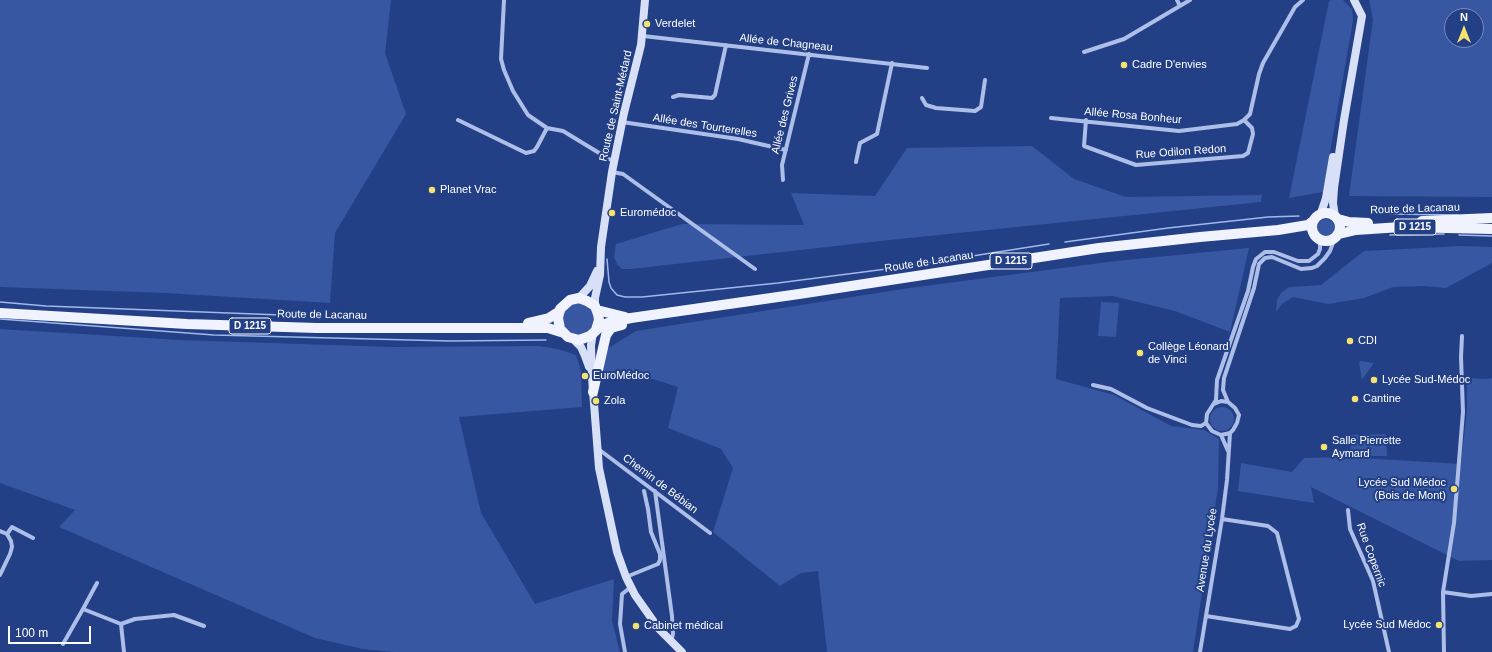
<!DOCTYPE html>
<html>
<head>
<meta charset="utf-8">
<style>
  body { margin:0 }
  #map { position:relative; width:1492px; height:652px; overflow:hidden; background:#233f86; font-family:Helvetica,sans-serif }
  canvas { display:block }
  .north { position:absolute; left:1444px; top:8px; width:40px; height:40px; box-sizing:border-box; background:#233f86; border:1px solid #7b8cb6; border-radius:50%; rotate:0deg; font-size:11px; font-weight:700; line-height:16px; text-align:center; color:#fff }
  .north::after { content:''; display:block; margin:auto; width:14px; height:18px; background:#f4e270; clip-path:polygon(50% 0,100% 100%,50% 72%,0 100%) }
  .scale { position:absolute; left:8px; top:626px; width:83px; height:18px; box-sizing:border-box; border:2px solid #fff; border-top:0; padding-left:5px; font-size:12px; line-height:14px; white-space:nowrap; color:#fff; -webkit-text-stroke:3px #233f86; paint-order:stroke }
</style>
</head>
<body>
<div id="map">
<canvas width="1492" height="652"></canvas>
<div class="north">N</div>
<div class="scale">100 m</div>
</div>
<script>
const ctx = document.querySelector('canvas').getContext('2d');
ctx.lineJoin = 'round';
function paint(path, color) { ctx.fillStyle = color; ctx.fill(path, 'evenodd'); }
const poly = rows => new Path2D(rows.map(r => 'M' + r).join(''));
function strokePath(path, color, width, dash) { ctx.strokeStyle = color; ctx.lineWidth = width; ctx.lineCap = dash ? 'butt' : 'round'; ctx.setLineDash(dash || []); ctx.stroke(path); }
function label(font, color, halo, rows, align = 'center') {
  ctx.font = font + ' Helvetica,sans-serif'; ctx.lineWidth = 4; ctx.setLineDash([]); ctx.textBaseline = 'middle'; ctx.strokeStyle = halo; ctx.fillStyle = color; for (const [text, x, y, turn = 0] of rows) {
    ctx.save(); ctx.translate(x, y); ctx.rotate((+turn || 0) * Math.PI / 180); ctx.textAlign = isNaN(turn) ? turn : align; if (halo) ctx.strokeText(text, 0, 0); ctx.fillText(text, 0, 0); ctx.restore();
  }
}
paint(poly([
  [0,0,391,0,385,53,406,114,335,233,330,303,166,293,0,287],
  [1331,0,1343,0,1352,9,1353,21,1323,192,1289,198,1329,1],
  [1369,0,1492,0,1492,197,1349,196,1373,19],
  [1452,16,1476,16,1476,40,1452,40],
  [1032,146,1074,179,1126,197,1262,195,1261,202,880,241,631,269,622,269,617,264,614,257,616,244,682,224,804,225,791,193,875,196,907,148],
  '1317 228a9 9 0 1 1 18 0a9 9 0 1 1-18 0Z',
  [1461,246,1492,247,1492,263,1446,288,1424,286,1393,287,1364,298,1328,304,1293,297,1282,304,1276,312,1277,300,1281,293,1289,287,1321,285,1364,251],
  [1249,248,1230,332,1175,311,1113,296,1060,298,1056,379,1114,395,1171,426,1204,430,1219,439,1218,488,1193,652,827,652,818,571,801,573,780,586,713,532,733,468,721,449,668,428,678,387,653,379,602,371,607,349,636,331,909,288,1116,261],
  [1101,302,1119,303,1116,337,1098,336],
  '561 319a17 17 0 1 1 34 0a17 17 0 1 1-34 0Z',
  [0,329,180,340,391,347,539,346,558,349,576,355,581,371,582,407,459,417,481,513,535,604,614,579,612,621,620,652,394,652,363,649,315,638,59,527,75,510,0,483],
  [1360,361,1374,363,1362,380,1359,363],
  [1465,378,1487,379,1492,378,1492,560,1459,561,1311,487,1314,503,1238,491,1241,463,1292,472,1304,458,1346,457,1461,464,1467,409,1467,384],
  '1210 419a12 12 0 1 1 24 0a12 12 0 1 1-24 0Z',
  [1386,434,1387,456,1351,456,1350,435]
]), '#3757a3');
strokePath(poly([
  [1390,214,1458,215],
  [1390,235,1444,234],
  [1459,235,1492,236],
  [1065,242,1168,228,1268,217,1299,216],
  [607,259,609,282,611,288,617,295,625,297,642,297,778,283,902,267,1049,244],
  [0,302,46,306,281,315],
  [0,319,214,335,450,341,546,340]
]), '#a1b8ea', 1.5);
strokePath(poly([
  [504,0,501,59,504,70,513,91,528,115,547,128,563,131,609,159,614,161],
  [1177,0,1180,6],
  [643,36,927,68],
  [1084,52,1124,39,1190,0],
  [673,97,679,95,712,98,715,95,726,45],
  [922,98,926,105,936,108,975,111,981,107,985,80],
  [1051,118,1179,131,1237,124,1244,120,1250,114,1259,74,1263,63,1295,7,1303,0],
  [458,120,526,153,534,151,537,147,547,128],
  [1086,120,1084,146,1136,165,1243,156,1248,153,1253,134,1252,128,1244,120],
  [622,122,738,139,786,150],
  [856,162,860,143,877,134,892,63],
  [612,172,623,174,755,269],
  [783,180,782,165,809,54],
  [1093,385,1111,389,1147,408,1192,425,1201,426,1206,423],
  [1228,402,1223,390,1224,378,1254,288,1259,264,1265,258,1272,257,1301,269,1312,268,1317,266,1325,258,1330,251,1334,240],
  [1214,404,1221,401,1228,402,1235,408,1239,415,1237,423,1233,430,1230,433,1221,435,1212,431,1206,423,1207,414,1216,400,1217,380,1248,291,1253,267,1256,259,1265,252,1274,252,1298,261,1309,261,1318,254,1320,249,1320,240],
  [1221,435,1228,451],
  [598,451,601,451,710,533],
  [655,491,672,616,673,634,671,642],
  [1348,510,1350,529,1373,581,1389,652],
  [0,531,7,534,11,541,12,547,10,554,0,575],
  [7,534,12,527,33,538],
  [626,577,658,564,660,560,660,554,651,532,648,509,644,491],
  [1443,592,1471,596,1492,594],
  [83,609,97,583],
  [1206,616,1290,629,1296,626,1299,619,1277,533,1268,526,1222,519],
  [121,624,135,619,174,615,204,626],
  [63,644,83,609,121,624,124,652],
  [625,652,620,624,622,594,631,587],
  [1200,652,1222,519,1227,480,1230,433],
  [1444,652,1443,592,1454,523,1463,412,1461,357,1462,336]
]), '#adbfe9', 4);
strokePath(poly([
  [1321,213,1326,198,1333,157],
  [1335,216,1333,203,1334,188,1344,120,1362,16,1354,0],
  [579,298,590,286,597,271],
  [595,306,595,298,600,275,601,247,612,172,624,113,641,45,645,0],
  [593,333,591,345,592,378,599,468,617,552,626,577,635,595,659,629,682,652],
  [573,339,581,347,585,356,589,367]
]), '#d8e0f7', 8);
strokePath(poly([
  '1312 227a14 14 0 1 1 28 0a14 14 0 1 1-28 0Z',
  [1338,219,1349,222,1368,223],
  [1422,221,1492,218],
  [1339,234,1356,230,1401,227,1492,229],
  [597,310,625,317],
  [0,313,187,324,317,328,548,328,564,333],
  [528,323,549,318,560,311],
  [596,330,599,320,598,314,595,306,587,301,579,298,570,300,560,309,558,318,560,329,568,337,579,340,590,336,602,325,608,323,631,318,799,294,1099,248,1200,237,1278,230,1308,225,1314,220],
  [593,392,606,335,611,328,622,325]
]), '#f0f3fe', 10);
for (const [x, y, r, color] of [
  [647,24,4,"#f4e270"],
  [1124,65,4,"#f4e270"],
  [432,190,4,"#f4e270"],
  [612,213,4,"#f4e270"],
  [1350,341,4,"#f4e270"],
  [1140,353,4,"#f4e270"],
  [585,376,4,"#f4e270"],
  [1374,380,4,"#f4e270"],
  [1355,399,4,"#f4e270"],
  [596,401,4,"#f4e270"],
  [1324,447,4,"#f4e270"],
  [1454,489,4,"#f4e270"],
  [1439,625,4,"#f4e270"],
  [636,626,4,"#f4e270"]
]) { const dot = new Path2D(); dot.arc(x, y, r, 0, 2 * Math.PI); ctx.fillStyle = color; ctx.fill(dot); strokePath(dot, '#233f86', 1.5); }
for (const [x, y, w] of [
  [1415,227,42],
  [1011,261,42],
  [250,326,42]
]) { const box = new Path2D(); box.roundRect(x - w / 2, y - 8, w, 16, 3); ctx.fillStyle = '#233f86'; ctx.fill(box); strokePath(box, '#fff', 1); }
label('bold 10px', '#fff', null, [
  ["D 1215",1415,227],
  ["D 1215",1011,261],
  ["D 1215",250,326]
]);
label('11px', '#fff', '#233f86', [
  ["Verdelet",655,24],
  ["Cadre D'envies",1132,65],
  ["Planet Vrac",440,190],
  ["Euromédoc",620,213],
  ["CDI",1358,341],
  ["Collège Léonard",1148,347],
  ["de Vinci",1148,360],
  ["EuroMédoc",593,376],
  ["Lycée Sud-Médoc",1382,380],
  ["Cantine",1363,399],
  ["Zola",604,401],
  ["Salle Pierrette",1332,441],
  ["Aymard",1332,454],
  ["Lycée Sud Médoc",1446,483,"right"],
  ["(Bois de Mont)",1446,496,"right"],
  ["Lycée Sud Médoc",1431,625,"right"],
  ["Cabinet médical",644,626]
], 'left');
label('11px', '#fff', '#233f86', [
  ["Allée de Chagneau",786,43,6],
  ["Route de Saint-Médard",616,106,-77],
  ["Allée des Grives",785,115,-76],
  ["Allée Rosa Bonheur",1133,116,5],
  ["Allée des Tourterelles",705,126,9],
  ["Rue Odilon Redon",1181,152,-4],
  ["Route de Lacanau",1415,209,-2],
  ["Route de Lacanau",929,262,-9],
  ["Route de Lacanau",322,315,1],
  ["Chemin de Bébian",660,484,37],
  ["Avenue du Lycée",1207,550,-81],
  ["Rue Copernic",1371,555,70]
]);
</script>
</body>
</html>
